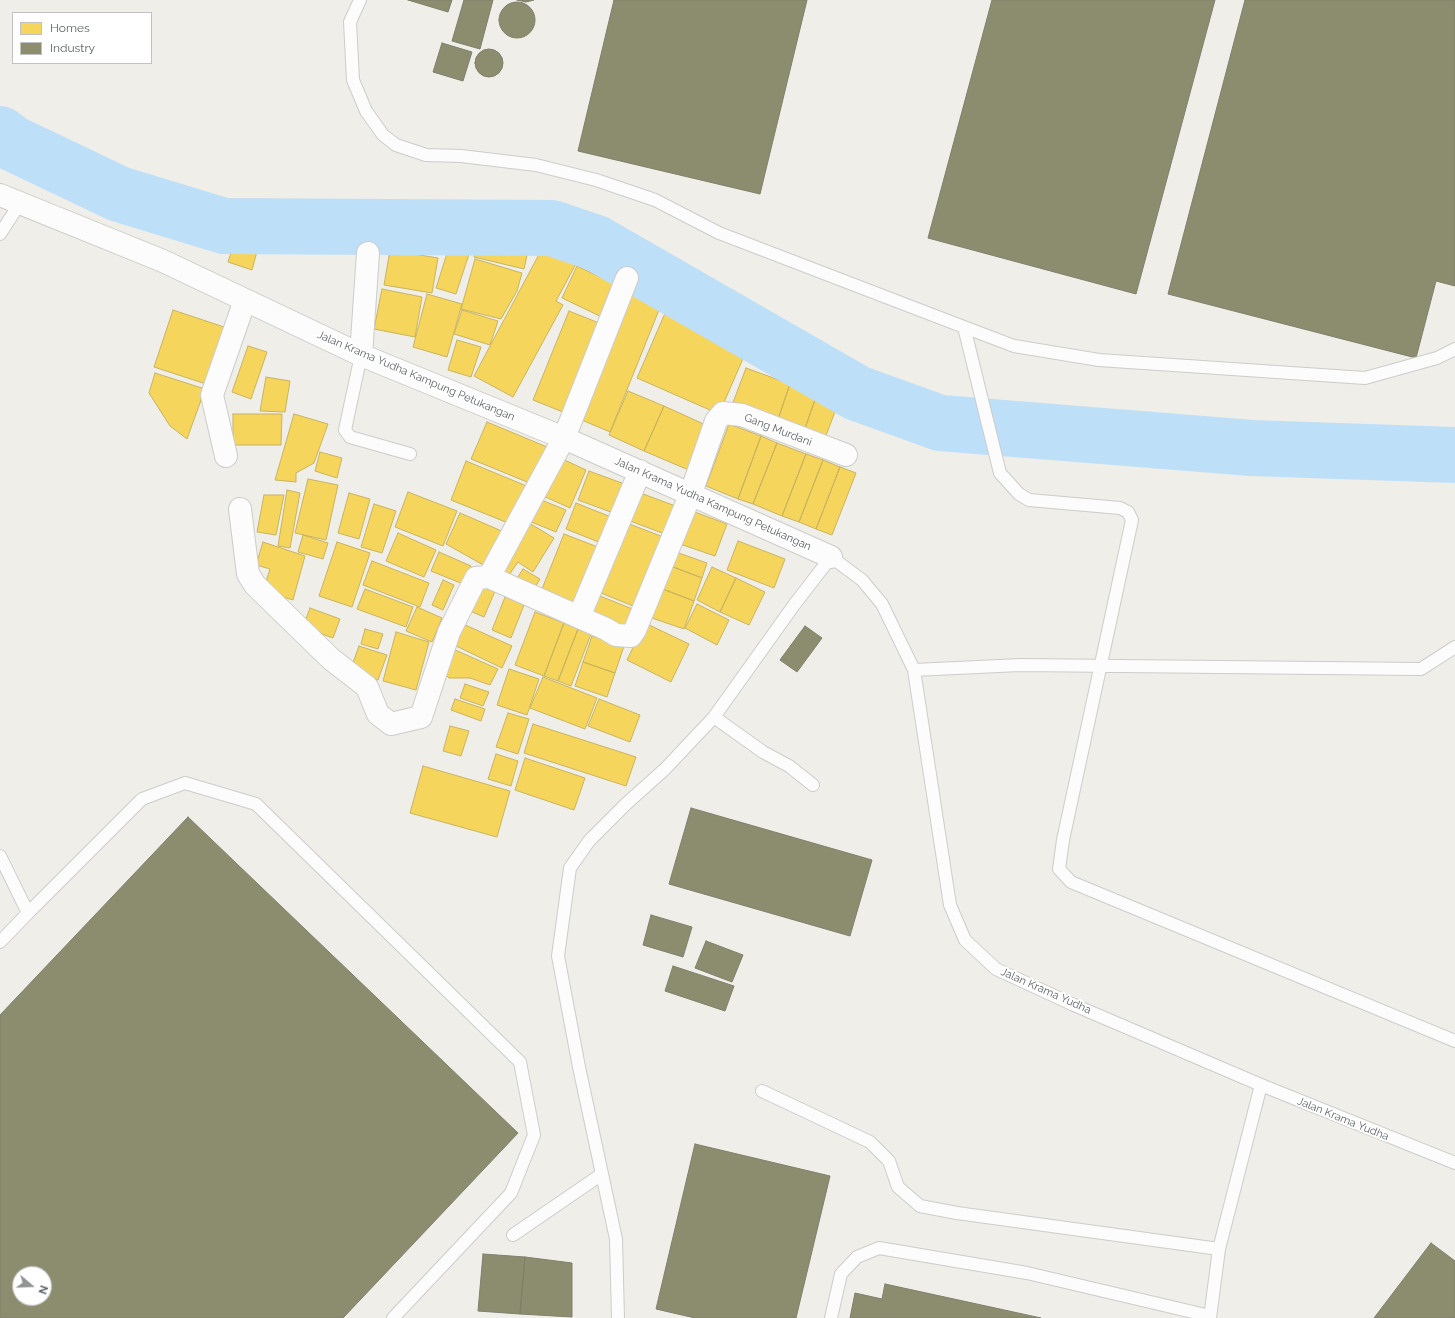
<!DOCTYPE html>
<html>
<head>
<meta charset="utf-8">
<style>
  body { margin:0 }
  #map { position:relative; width:1455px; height:1318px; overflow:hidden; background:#efeee9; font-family:Raleway,sans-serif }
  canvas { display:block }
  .legend { position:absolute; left:12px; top:12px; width:140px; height:52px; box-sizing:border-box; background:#fff; border:1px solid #bfc1c3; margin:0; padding:5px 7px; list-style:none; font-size:12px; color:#5e6368 }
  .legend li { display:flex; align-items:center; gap:8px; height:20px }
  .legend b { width:20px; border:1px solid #bfc1c3 }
  .north { position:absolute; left:12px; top:1266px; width:40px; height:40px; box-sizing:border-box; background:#fff; border:1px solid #bfc1c3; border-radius:50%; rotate:109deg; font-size:11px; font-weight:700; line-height:16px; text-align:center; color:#5e6368 }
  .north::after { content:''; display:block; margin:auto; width:14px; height:18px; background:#919495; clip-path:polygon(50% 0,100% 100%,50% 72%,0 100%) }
</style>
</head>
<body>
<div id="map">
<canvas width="1455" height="1318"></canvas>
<ul class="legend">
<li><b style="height:11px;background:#f6d55c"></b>Homes</li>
<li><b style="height:11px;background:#8c8c6e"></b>Industry</li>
</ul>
<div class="north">N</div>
</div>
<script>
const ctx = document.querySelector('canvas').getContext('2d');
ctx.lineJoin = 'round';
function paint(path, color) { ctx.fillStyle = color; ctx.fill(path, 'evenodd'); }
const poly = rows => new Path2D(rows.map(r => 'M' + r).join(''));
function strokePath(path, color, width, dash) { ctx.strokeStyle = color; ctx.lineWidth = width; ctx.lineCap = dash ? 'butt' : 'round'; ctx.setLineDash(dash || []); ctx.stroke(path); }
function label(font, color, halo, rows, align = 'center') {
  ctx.font = font + ' Raleway,sans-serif'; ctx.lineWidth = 4; ctx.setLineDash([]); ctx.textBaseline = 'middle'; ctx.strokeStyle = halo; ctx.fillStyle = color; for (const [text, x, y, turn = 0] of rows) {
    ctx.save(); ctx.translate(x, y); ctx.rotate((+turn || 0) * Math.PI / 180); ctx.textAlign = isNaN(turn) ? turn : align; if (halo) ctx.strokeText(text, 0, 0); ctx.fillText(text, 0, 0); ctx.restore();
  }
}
const homes = poly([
  [390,233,417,238,416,250,388,246,390,233],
  [480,234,529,246,524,269,474,257,480,234],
  [236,237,259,244,252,270,228,262,236,237],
  [450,244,470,251,456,294,436,288,450,244],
  [544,245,577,262,556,301,563,305,513,397,474,376,544,245],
  [390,250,438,258,432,293,384,285,390,250],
  [475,259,522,273,517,291,501,319,461,309,475,259],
  [577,266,621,287,606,319,562,298,577,266],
  [630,286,663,300,610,432,577,418,630,286],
  [382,289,422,297,415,337,374,329,382,289],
  [427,294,462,304,447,357,413,347,427,294],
  [669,304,751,340,719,414,637,378,669,304],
  [173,310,224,327,206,384,154,367,173,310],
  [462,310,498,321,490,345,454,334,462,310],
  [569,311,604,325,568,414,533,400,569,311],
  [457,340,481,347,471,377,448,370,457,340],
  [248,346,267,352,251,399,232,392,248,346],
  [746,368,790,384,776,425,731,408,746,368],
  [155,373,205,389,187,439,170,426,149,393,155,373],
  [266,377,290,381,285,412,260,411,266,377],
  [790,384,817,394,803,434,776,425,790,384],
  [628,391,664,406,644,451,609,435,628,391],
  [817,394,839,401,824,441,803,434,817,394],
  [664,406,710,427,691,471,644,451,664,406],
  [233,414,282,414,281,445,233,445,233,414],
  [294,414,328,424,314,463,296,473,296,482,275,480,294,414],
  [487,422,547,447,532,484,471,459,487,422],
  [729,424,761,436,738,499,706,486,729,424],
  [761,436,777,443,753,504,738,499,761,436],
  [777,443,806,454,782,516,753,504,777,443],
  [320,452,342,458,337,478,315,471,320,452],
  [806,454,823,460,799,522,782,516,806,454],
  [558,457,586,470,570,508,541,495,558,457],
  [823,460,840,467,816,529,799,522,823,460],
  [466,461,529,487,513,525,451,500,466,461],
  [840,467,856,473,832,535,816,529,840,467],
  [589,471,630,486,619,515,578,500,589,471],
  [308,479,338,485,326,540,295,533,308,479],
  [287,490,300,493,290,548,278,546,287,490],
  [635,491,681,508,670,536,625,519,635,491],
  [408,492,457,511,443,546,395,527,408,492],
  [349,493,370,499,359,539,338,533,349,493],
  [264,495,284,495,276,535,257,532,264,495],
  [539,499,566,510,556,532,529,521,539,499],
  [576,503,616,519,606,545,566,529,576,503],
  [374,504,396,511,382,553,361,547,374,504],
  [692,511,727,524,715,556,680,544,692,511],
  [460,513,504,532,485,566,446,544,460,513],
  [624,522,666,538,638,608,596,591,624,522],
  [529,523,554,538,533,572,518,562,507,578,494,570,529,523],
  [398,533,436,550,424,577,386,561,398,533],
  [564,534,603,549,578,610,540,594,564,534],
  [303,535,328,543,323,559,298,552,303,535],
  [738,541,785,559,774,588,727,570,738,541],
  [263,542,305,556,293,600,263,591,270,569,256,565,263,542],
  [337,542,370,553,352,607,319,596,337,542],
  [673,551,707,563,702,578,668,565,673,551],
  [439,552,471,566,463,584,431,571,439,552],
  [372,561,429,583,420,607,363,585,372,561],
  [668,565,702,578,694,601,660,588,668,565],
  [712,567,736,578,720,612,697,600,712,567],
  [523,569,540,579,531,594,514,583,523,569],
  [736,578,765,592,749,625,720,612,736,578],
  [484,579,498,584,484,617,470,611,484,579],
  [443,580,454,585,443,610,432,605,443,580],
  [660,588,694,601,684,629,649,617,660,588],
  [365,589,413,607,406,627,357,609,365,589],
  [595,594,635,610,628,629,587,613,595,594],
  [505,597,524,605,511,638,492,630,505,597],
  [697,604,729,620,717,645,685,628,697,604],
  [417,607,442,618,432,642,406,631,417,607],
  [310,608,340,619,333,638,303,627,310,608],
  [535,612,564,623,544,676,515,665,535,612],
  [564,623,578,629,558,681,544,676,564,623],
  [645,623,689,644,671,682,627,660,645,623],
  [463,624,512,646,502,668,454,645,463,624],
  [365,629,383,634,378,649,361,644,365,629],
  [578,629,591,634,571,686,558,681,578,629],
  [396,632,429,642,416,690,383,681,396,632],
  [592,636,624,646,615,673,583,662,592,636],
  [359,646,387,655,378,680,350,671,359,646],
  [453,649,498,669,490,685,470,678,449,678,443,672,453,649],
  [583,662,615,673,607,697,575,686,583,662],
  [509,669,539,679,527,715,497,705,509,669],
  [543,677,597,698,585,729,530,708,543,677],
  [465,684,489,692,483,706,460,698,465,684],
  [455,699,485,709,481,721,451,710,455,699],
  [599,699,640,715,630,742,588,726,599,699],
  [508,713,529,719,518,754,496,747,508,713],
  [533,724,636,757,626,786,524,753,533,724],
  [450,726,469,731,461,756,443,751,450,726],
  [496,754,518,761,511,786,488,779,496,754],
  [525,758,585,778,574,810,515,790,525,758],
  [423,766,510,791,497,837,410,813,423,766]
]);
paint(homes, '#f6d55c');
strokePath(homes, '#c8b360', 1);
const industry = poly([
  [408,0,452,0,448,12,408,0],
  [464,0,493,0,480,49,452,41,464,0],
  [517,0,534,0,526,2,517,0],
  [614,0,807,0,760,194,578,151,614,0],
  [992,0,1215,0,1136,294,928,238,992,0],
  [1245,0,1455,0,1455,286,1436,281,1416,358,1168,294,1245,0],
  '499 20a18 18 0 1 1 36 0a18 18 0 1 1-36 0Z',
  [442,43,472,52,463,81,433,72,442,43],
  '475 63a14 14 0 1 1 28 0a14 14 0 1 1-28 0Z',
  [805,626,822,638,797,672,780,660,805,626],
  [691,808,872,860,850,936,669,884,691,808],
  [188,817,518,1133,343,1318,0,1318,0,1015,188,817],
  [20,1274,44,1274,44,1298,20,1298,20,1274],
  [651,915,692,927,683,957,643,945,651,915],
  [706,941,743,955,732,982,695,968,706,941],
  [673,966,734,986,725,1011,665,991,673,966],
  [695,1144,830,1176,796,1318,695,1318,656,1309,695,1144],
  [1431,1243,1455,1261,1455,1318,1374,1318,1431,1243],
  [483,1254,525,1257,520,1314,478,1311,483,1254],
  [525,1257,572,1263,572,1317,520,1314,525,1257],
  [885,1284,1041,1318,850,1318,855,1293,882,1299,885,1284]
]);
paint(industry, '#8c8c6e');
strokePath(industry, '#7e806c', 1);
strokePath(poly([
  [0,134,12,143,119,194,224,226,552,228,596,243,857,393,940,423,1252,448,1455,455]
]), '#bedff8', 56);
const lane = poly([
  [360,0,350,22,353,80,366,111,383,135,396,145,426,155,461,156,536,165,596,180,655,200,719,233,964,327,1000,473,1019,494,1029,500,1120,508,1128,512,1132,520,1063,840,1059,869,1071,882,1455,1041],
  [0,234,20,203],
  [964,327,1014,346,1099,360,1365,378,1437,358,1455,349],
  [361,355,345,430,350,437,410,454],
  [914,670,1020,665,1421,669,1455,647],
  [714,717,763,752,789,766,813,785],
  [0,856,28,913,0,942],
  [28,913,142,799,185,783,256,804,520,1062,534,1135,511,1193,393,1318],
  [762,1091,870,1142,889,1161,898,1187,920,1206,957,1213,1219,1249],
  [513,1235,602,1174],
  [618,1318,616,1239,579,1067,558,956,570,868,589,841,626,804,665,769,714,717,794,605,831,557,862,580,882,604,914,670,950,905,965,940,996,969,1074,1005,1261,1085,1455,1163],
  [831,1318,841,1274,857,1257,879,1248,1027,1273,1210,1316],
  [1210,1318,1219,1249,1261,1085]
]);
const street = poly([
  [0,195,163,261,361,355,564,438,831,557],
  [361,355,368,253],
  [226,456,212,395,245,300],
  [240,509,248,574,255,585,331,659,367,687,378,714,391,724,421,717,449,632,476,578,489,577,564,438,627,278],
  [489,577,606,629,616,635,631,636,635,630,691,493,716,421,723,413,742,415,846,455],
  [579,617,640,471]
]);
strokePath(lane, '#cccccb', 14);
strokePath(street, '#cccccb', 24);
strokePath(lane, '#fdfcfc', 12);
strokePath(street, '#fdfcfc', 22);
label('11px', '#5e6368', '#fff', [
  ["Jalan Krama Yudha Kampung Petukangan",416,376,23],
  ["Gang Murdani",778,430,21],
  ["Jalan Krama Yudha Kampung Petukangan",713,504,24],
  ["Jalan Krama Yudha",1046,991,24],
  ["Jalan Krama Yudha",1343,1119,22]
]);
</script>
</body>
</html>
